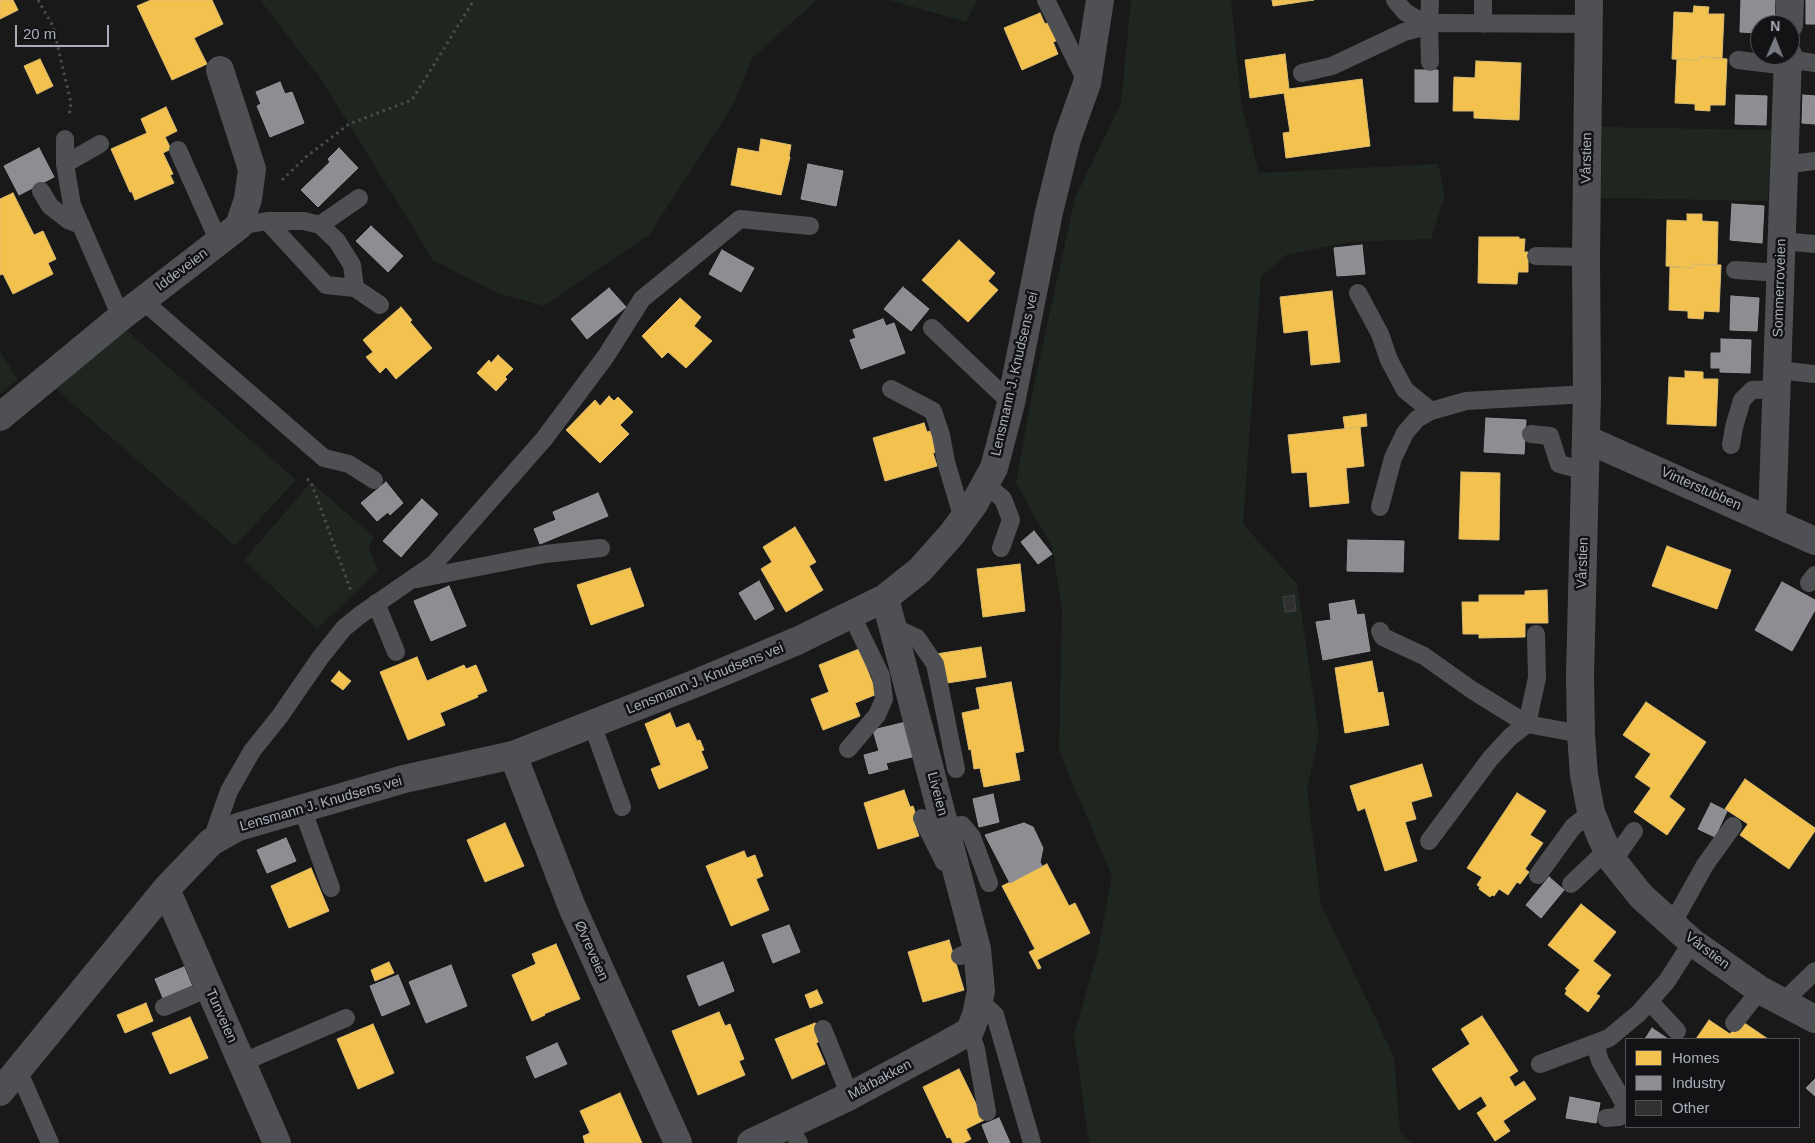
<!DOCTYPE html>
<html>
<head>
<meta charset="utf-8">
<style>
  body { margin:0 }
  #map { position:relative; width:1815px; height:1143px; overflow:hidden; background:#191919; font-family:Helvetica,sans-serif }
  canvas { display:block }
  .legend { position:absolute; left:1625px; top:1038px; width:175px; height:90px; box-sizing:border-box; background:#131315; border:1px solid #4f5157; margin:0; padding:6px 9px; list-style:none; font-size:15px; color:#a9aeba }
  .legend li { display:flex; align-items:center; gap:10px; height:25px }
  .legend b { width:25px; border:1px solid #4f5157 }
  .north { position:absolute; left:1750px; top:15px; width:50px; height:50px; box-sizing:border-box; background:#131315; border:1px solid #4f5157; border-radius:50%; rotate:1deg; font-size:14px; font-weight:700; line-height:20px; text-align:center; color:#a9aeba }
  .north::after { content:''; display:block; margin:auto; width:18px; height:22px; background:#777a82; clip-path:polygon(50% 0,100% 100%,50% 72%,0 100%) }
  .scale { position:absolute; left:15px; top:25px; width:94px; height:22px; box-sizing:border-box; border:2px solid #a9aeba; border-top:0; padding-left:6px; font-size:15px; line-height:18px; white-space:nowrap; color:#a9aeba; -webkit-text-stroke:4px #131315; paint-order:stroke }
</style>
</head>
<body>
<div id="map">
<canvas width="1815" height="1143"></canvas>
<ul class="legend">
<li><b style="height:14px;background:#f2c14e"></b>Homes</li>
<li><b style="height:14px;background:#8d8d92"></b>Industry</li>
<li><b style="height:14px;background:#313131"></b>Other</li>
</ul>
<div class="north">N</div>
<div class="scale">20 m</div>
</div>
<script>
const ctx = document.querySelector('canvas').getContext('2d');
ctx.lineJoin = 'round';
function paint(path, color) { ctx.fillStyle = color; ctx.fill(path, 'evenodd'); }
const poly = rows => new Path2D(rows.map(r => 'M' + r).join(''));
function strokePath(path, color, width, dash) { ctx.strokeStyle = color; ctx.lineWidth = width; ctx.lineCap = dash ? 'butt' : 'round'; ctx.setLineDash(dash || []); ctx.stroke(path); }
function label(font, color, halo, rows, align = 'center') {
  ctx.font = font + ' Helvetica,sans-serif'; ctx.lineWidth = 5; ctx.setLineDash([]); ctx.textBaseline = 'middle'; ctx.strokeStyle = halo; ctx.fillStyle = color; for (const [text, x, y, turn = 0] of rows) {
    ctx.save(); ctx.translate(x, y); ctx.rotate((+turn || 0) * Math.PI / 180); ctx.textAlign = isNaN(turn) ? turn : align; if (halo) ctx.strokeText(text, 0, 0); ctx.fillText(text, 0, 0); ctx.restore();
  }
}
paint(poly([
  [260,0,817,0,752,58,733,105,649,235,544,306,497,293,433,260,321,79],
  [889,0,977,0,966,22],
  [1131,0,1231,0,1242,107,1259,173,1438,164,1445,195,1431,239,1348,242,1286,255,1261,277,1243,524,1297,584,1319,734,1307,790,1321,904,1394,1057,1400,1132,1412,1143,1089,1143,1074,1035,1097,955,1112,876,1059,751,1062,609,1052,547,1016,483,1033,389,1075,198,1121,103],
  [1602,127,1771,130,1768,201,1601,198],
  [124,328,296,480,235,546,56,389],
  [0,351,18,380,0,394],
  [311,482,373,536,369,548,378,571,317,629,244,560]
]), '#1e261f');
const homes = poly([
  [0,0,13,0,18,10,0,19,0,0],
  [151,0,212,0,223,24,194,38,207,64,172,80,137,6,151,0],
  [1272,0,1314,0,1273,6,1272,0],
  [1694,6,1709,7,1708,14,1724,14,1722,58,1700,57,1700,60,1672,59,1674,12,1693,13,1694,6],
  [1040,13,1045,24,1050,22,1058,40,1053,42,1058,54,1022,70,1004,28,1040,13],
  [1285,54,1289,89,1362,79,1370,146,1286,158,1283,133,1290,132,1284,93,1250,98,1245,60,1285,54],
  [1700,57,1727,59,1725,105,1710,105,1710,111,1695,110,1695,104,1675,103,1677,59,1700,60,1700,57],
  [40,59,53,86,37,94,24,66,40,59],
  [1476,61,1521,63,1519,120,1474,118,1474,111,1453,111,1454,77,1475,78,1476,61],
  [166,107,177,131,165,137,171,149,163,153,173,174,170,175,174,183,135,200,132,192,130,192,111,149,147,133,141,119,166,107],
  [761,139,791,145,789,156,790,157,781,195,731,185,738,148,759,152,761,139],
  [13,193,34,235,43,231,56,259,48,263,53,274,13,294,3,274,0,275,0,199,13,193],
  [1687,214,1702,214,1702,221,1718,222,1717,265,1693,264,1693,268,1666,266,1667,220,1687,221,1687,214],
  [1479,237,1519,237,1519,239,1525,239,1524,252,1528,252,1528,272,1518,272,1517,284,1478,283,1479,237],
  [959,240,995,273,988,281,998,290,968,322,922,280,959,240],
  [1693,264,1721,265,1719,312,1704,311,1703,319,1688,318,1688,311,1669,310,1670,267,1693,268,1693,264],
  [1332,291,1340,362,1311,365,1308,330,1284,333,1280,297,1332,291],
  [680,298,701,317,694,326,712,341,686,368,668,352,662,358,642,336,680,298],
  [401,307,412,320,410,322,432,348,396,379,386,367,380,373,366,357,373,352,363,340,401,307],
  [498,355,513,369,505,377,507,379,496,391,477,373,489,360,491,363,498,355],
  [1685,371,1703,372,1703,379,1718,379,1716,426,1667,424,1669,377,1685,378,1685,371],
  [609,396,614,401,618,397,633,412,620,425,629,434,600,463,566,430,595,400,600,406,609,396],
  [1366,414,1367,426,1345,429,1343,417,1366,414],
  [924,423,927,432,936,429,942,450,933,453,937,466,885,481,873,438,924,423],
  [1360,427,1364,466,1346,468,1349,503,1310,507,1307,472,1292,473,1288,435,1360,427],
  [1461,472,1500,473,1499,540,1459,539,1461,472],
  [795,527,816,562,809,566,823,590,786,612,761,569,772,562,763,547,795,527],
  [1667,546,1731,570,1717,609,1652,586,1667,546],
  [1020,564,1025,611,983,617,977,569,1020,564],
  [630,568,644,606,591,625,577,585,630,568],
  [1547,590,1548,623,1525,623,1525,637,1479,638,1479,634,1463,634,1462,602,1479,602,1479,595,1525,595,1525,591,1547,590],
  [981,647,986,677,941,684,936,654,981,647],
  [859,649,877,694,855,703,860,716,823,730,811,699,829,692,819,665,859,649],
  [417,657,427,681,464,665,466,669,476,665,487,691,477,695,478,697,440,713,445,725,408,740,380,672,417,657],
  [1372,661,1378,693,1383,692,1389,725,1345,733,1335,668,1372,661],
  [339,671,351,681,343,690,331,681,339,671],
  [1011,682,1024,751,1015,753,1020,780,984,787,980,768,974,769,971,749,969,750,962,713,980,709,976,688,1011,682],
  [1646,702,1706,742,1669,797,1685,809,1667,835,1634,812,1651,788,1635,777,1651,754,1623,735,1646,702],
  [670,713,676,728,689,723,697,741,700,740,704,750,701,751,708,768,659,789,651,769,661,765,645,724,670,713],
  [1422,764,1432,796,1411,802,1416,819,1405,822,1417,861,1385,871,1365,808,1358,811,1350,786,1422,764],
  [1745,779,1815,828,1815,831,1789,869,1740,835,1748,824,1725,809,1745,779],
  [904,790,910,807,913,806,917,818,913,819,919,836,878,849,864,803,904,790],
  [1517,793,1546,811,1530,835,1543,843,1525,869,1529,872,1520,884,1517,882,1508,895,1499,889,1494,896,1492,895,1490,897,1479,889,1480,887,1477,885,1482,877,1467,868,1517,793],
  [505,823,524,866,485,882,467,840,505,823],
  [744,851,747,858,755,855,763,876,756,879,769,910,731,926,706,866,744,851],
  [1047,864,1069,906,1075,903,1090,933,1037,960,1041,968,1038,969,1029,952,1035,949,1002,886,1047,864],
  [311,868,329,911,289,928,271,886,311,868],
  [1581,904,1616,932,1593,961,1611,975,1596,994,1600,996,1588,1012,1565,994,1567,990,1565,989,1580,970,1548,945,1581,904],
  [949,940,964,990,923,1002,908,952,949,940],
  [556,944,580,999,544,1014,545,1015,532,1021,512,975,536,964,532,954,556,944],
  [389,962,394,973,375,981,371,970,389,962],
  [817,990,823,1003,810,1008,805,995,817,990],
  [146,1003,153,1021,125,1033,117,1015,146,1003],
  [719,1012,725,1026,730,1024,744,1059,739,1061,745,1075,698,1095,672,1031,719,1012],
  [1482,1016,1518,1071,1509,1077,1515,1087,1524,1081,1536,1099,1503,1121,1510,1131,1495,1141,1477,1113,1487,1106,1481,1096,1459,1110,1432,1069,1470,1044,1461,1029,1482,1016],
  [190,1017,208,1058,170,1074,152,1033,190,1017],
  [1709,1020,1730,1034,1740,1020,1768,1039,1696,1039,1709,1020],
  [815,1023,822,1040,816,1043,825,1064,792,1079,775,1039,815,1023],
  [373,1024,394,1073,358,1089,337,1039,373,1024],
  [959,1069,984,1120,966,1129,971,1139,963,1143,953,1143,950,1137,947,1138,923,1087,959,1069],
  [620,1093,642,1143,585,1143,583,1136,590,1133,580,1111,620,1093]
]);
paint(homes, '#f2c14e');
strokePath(homes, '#dcbb6e', 1);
const industry = poly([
  [1741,0,1775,0,1774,25,1760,25,1760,33,1740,32,1741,0],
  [1806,0,1815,0,1815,24,1806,24,1806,0],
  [1415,70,1438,70,1438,102,1415,102,1415,70],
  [280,82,285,94,292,92,304,123,270,137,257,106,261,104,256,92,280,82],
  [1736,95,1767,96,1766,125,1735,124,1736,95],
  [1803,95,1815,96,1815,124,1802,123,1803,95],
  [39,148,54,177,19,195,4,166,39,148],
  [339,148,358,168,318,207,301,190,330,162,328,159,339,148],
  [808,164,843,171,836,206,801,199,808,164],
  [1732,204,1764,206,1762,243,1730,240,1732,204],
  [371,226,403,256,388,272,356,241,371,226],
  [1362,245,1365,274,1337,276,1334,248,1362,245],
  [722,250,754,268,741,292,709,274,722,250],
  [903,287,929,309,911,331,884,309,903,287],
  [609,288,626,307,587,339,571,319,609,288],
  [1731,296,1759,298,1757,331,1730,330,1731,296],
  [883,319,886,326,894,323,905,353,861,369,850,340,856,338,853,330,883,319],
  [1721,339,1751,340,1750,373,1720,372,1720,368,1711,368,1711,353,1721,353,1721,339],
  [1486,418,1526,420,1524,454,1484,452,1486,418],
  [386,482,403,503,390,515,388,512,377,521,361,503,386,482],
  [598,493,608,516,540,544,534,529,556,520,553,512,598,493],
  [422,499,438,514,401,557,383,541,422,499],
  [1034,531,1052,554,1038,564,1021,542,1034,531],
  [1348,540,1404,541,1403,572,1347,571,1348,540],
  [759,581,774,609,755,620,739,593,759,581],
  [1782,582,1815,600,1815,610,1792,651,1755,630,1782,582],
  [449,586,466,626,431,641,414,601,449,586],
  [1354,600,1357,615,1364,614,1370,651,1323,660,1316,622,1331,620,1329,604,1354,600],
  [906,722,916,756,886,763,888,769,869,774,864,755,879,751,873,730,906,722],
  [993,794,999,822,979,827,973,799,993,794],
  [1711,803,1727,811,1715,837,1698,829,1711,803],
  [1024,823,1033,827,1043,848,1040,862,1042,866,1010,883,985,835,1024,823],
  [286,838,296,861,267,873,257,850,286,838],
  [1549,877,1564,890,1541,918,1526,905,1549,877],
  [789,925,800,952,773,963,762,935,789,925],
  [723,962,734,991,699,1006,687,976,723,962],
  [451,965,467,1006,426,1023,409,982,451,965],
  [184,967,192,986,163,998,155,979,184,967],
  [398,975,410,1004,382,1016,370,986,398,975],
  [1652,1028,1668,1039,1645,1039,1652,1028],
  [557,1043,567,1064,535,1078,526,1057,557,1043],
  [1815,1079,1815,1096,1806,1088,1815,1079],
  [1570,1097,1600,1103,1596,1123,1566,1118,1570,1097],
  [999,1118,1010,1143,989,1143,982,1125,999,1118]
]);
paint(industry, '#8d8d92');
strokePath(industry, '#95979e', 1);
const building = poly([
  [1294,595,1296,611,1285,612,1283,597,1294,595]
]);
paint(building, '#313131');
strokePath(building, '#414245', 1);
strokePath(poly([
  [38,0,53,26,71,103,69,116],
  [282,180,306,157,349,124,412,100,474,0],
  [307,479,311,482,351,591]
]), '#494b4e', 3, [2.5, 4]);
strokePath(poly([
  [1046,0,1087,83],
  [1395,0,1405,12,1429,26],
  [1483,24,1483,0],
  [1788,59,1815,63],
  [1738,60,1788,66],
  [1430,62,1429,26,1430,0],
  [1302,73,1332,66,1404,32,1439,23,1589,24],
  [65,139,65,164,72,205,121,317],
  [178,150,219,242],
  [65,164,100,144],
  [1784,165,1815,161],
  [41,191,50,206,68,220,81,225],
  [267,221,304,221,320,225,337,241,352,265,355,288],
  [320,225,359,198],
  [239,226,267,221,326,285,355,288,380,305],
  [1782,241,1815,244],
  [1536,256,1586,257],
  [1735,270,1781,273],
  [1358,293,1380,334,1389,360,1405,390,1431,411],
  [142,300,324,458,349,464,374,480],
  [932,328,1011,403],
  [1777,370,1815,374],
  [891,389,933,411,941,435,946,462,963,519],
  [1531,434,1550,436,1559,464,1586,471],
  [1731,445,1734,427,1742,400,1752,390,1777,389],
  [985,484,1003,499,1011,520,1001,548],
  [1380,507,1393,458,1405,433,1417,419,1431,411,1466,401,1587,394],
  [417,579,545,554,601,548],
  [1809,583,1815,575],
  [376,603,396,652],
  [893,627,917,638,935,664,956,769],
  [1380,631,1383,637,1424,656,1472,690,1527,724,1581,734],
  [592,724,622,807],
  [848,749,877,715,884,699,881,676,851,614],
  [302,808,331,888],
  [922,818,944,862,948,863],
  [946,827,962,825,972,837,989,883],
  [1429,841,1490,759,1510,737,1527,724,1537,678,1536,634],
  [211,842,229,791,252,751,280,716,320,658,344,628,360,615,434,564,544,439,606,356,642,299,740,219,810,226],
  [1613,861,1634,831],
  [1538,875,1573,827,1591,812],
  [1571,884,1607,850],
  [1672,924,1705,865,1733,826],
  [960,956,977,949],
  [979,1000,995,1015,1032,1143],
  [1649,1001,1677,1031],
  [1783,1002,1815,971],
  [164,1007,209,988],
  [1734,1023,1760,990],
  [823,1029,850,1096],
  [970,1031,976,1049,987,1112],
  [1595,1044,1600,1061,1625,1105,1619,1117,1606,1118],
  [241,1063,346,1018],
  [1540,1064,1609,1038,1639,1013,1667,981,1692,942],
  [18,1070,50,1143],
  [789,1125,799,1143]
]), '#4e5053', 18);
strokePath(poly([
  [1589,0,1586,257,1587,394,1580,676,1581,734,1584,775,1591,812,1601,837,1613,861,1641,896,1692,942,1760,990,1815,1019],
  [1789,25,1790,0],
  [0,417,121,317,239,226,248,199,252,169,220,70],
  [1586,439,1815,541],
  [1772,521,1788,55],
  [513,755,572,907,678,1143],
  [166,889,277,1143],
  [0,1092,166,889,211,842,238,827,404,779,513,755,699,682,797,641,885,598,920,570,952,534,974,504,994,468,1011,403,1049,212,1067,139,1087,83,1100,0],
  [751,1143,850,1096,947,1044,970,1031,976,1015,981,991,977,949,885,598]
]), '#4e5053', 28);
label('14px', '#a9aeba', '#131315', [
  ["Vårstien",1587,158,-89],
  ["Iddeveien",182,270,-37],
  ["Sommerroveien",1780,288,-88],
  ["Lensmann J. Knudsens vei",1015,374,-77],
  ["Vinterstubben",1701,489,24],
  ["Vårstien",1583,563,-88],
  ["Lensmann J. Knudsens vei",705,679,-22],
  ["Liveien",937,794,75],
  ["Lensmann J. Knudsens vei",321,804,-16],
  ["Øvreveien",591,951,66],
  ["Vårstien",1707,951,37],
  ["Tunveien",221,1016,66],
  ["Mårbakken",880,1080,-28]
]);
</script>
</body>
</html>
